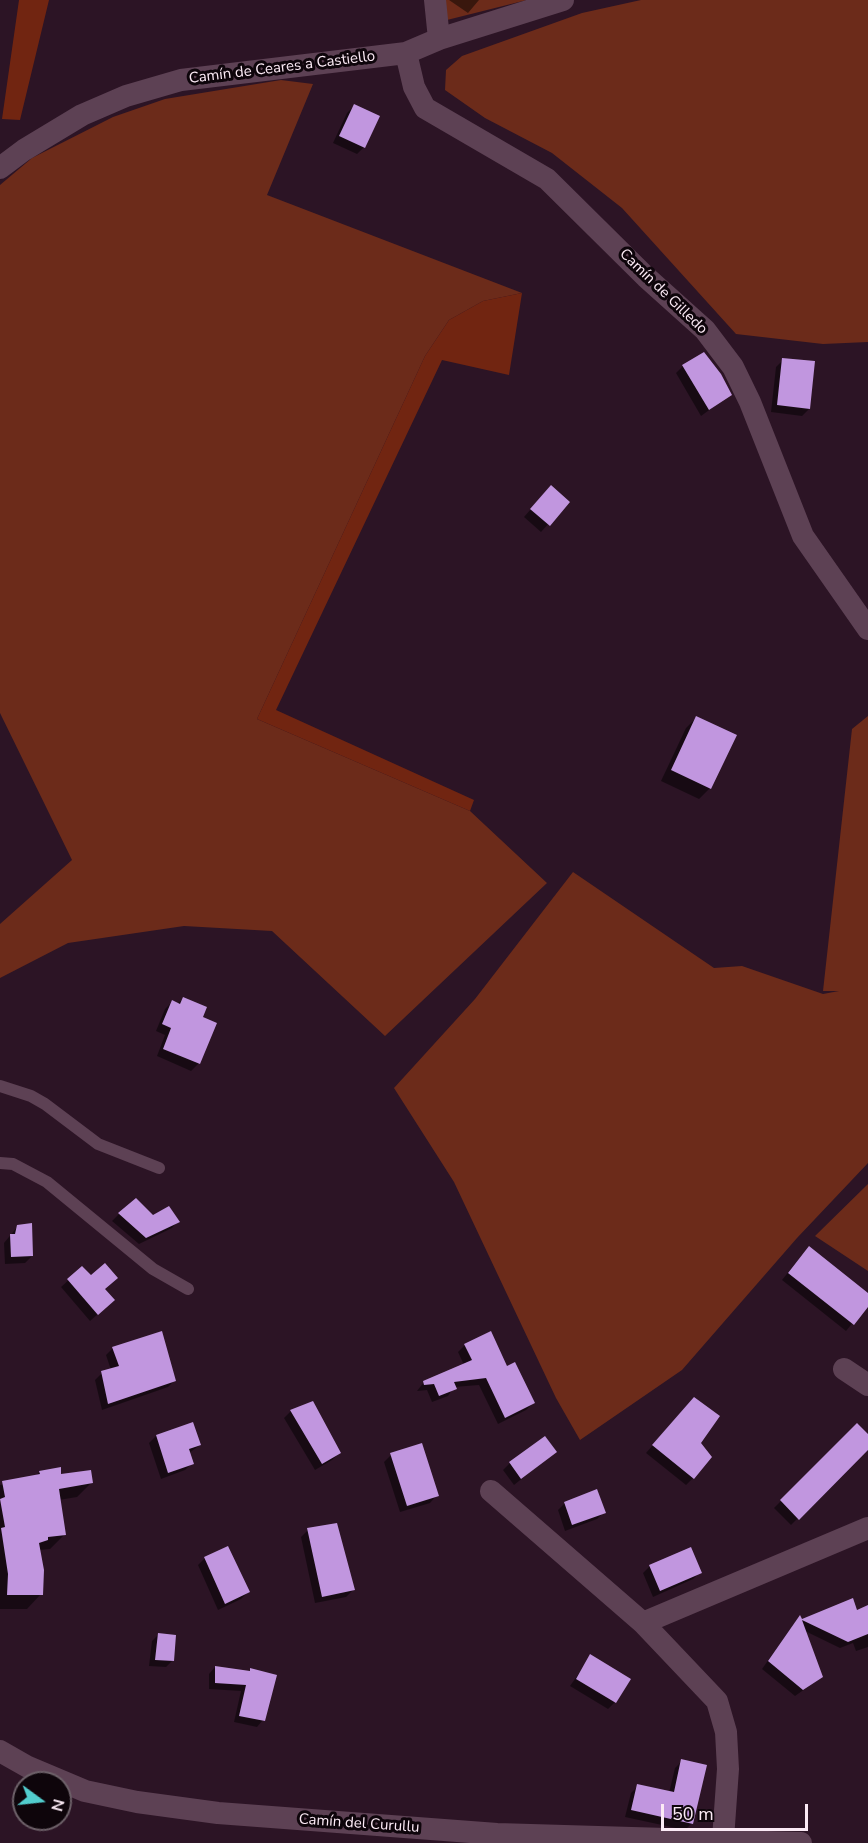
<!DOCTYPE html>
<html>
<head>
<meta charset="utf-8">
<style>
  body { margin:0 }
  #map { position:relative; width:868px; height:1843px; overflow:hidden; background:#2c1425; font-family:"Nunito Sans",sans-serif }
  canvas { display:block }
  .north { position:absolute; left:12px; top:1771px; width:60px; height:60px; box-sizing:border-box; background:#0e050b; border:2px solid #6d6169; border-radius:50%; rotate:105deg; font-size:16px; font-weight:700; line-height:24px; text-align:center; color:#fbeaf5 }
  .north::after { content:''; display:block; margin:auto; width:21px; height:27px; background:#52cdce; clip-path:polygon(50% 0,100% 100%,50% 72%,0 100%) }
  .scale { position:absolute; left:661px; top:1804px; width:147px; height:27px; box-sizing:border-box; border:3px solid #fbeaf5; border-top:0; padding-left:8px; font-size:18px; line-height:21px; white-space:nowrap; color:#fbeaf5; -webkit-text-stroke:4px #0e050b; paint-order:stroke }
</style>
</head>
<body>
<div id="map">
<canvas width="868" height="1843"></canvas>
<div class="north">N</div>
<div class="scale">50 m</div>
</div>
<script>
const ctx = document.querySelector('canvas').getContext('2d');
ctx.lineJoin = 'round';
function paint(path, color) { ctx.fillStyle = color; ctx.fill(path, 'evenodd'); }
const poly = rows => new Path2D(rows.map(r => 'M' + r).join(''));
function strokePath(path, color, width, dash) { ctx.strokeStyle = color; ctx.lineWidth = width; ctx.lineCap = dash ? 'butt' : 'round'; ctx.setLineDash(dash || []); ctx.stroke(path); }
function label(font, color, halo, rows, align = 'center') {
  ctx.font = font + ' "Nunito Sans",sans-serif'; ctx.lineWidth = 6; ctx.setLineDash([]); ctx.textBaseline = 'middle'; ctx.strokeStyle = halo; ctx.fillStyle = color; for (const [text, x, y, turn = 0] of rows) {
    ctx.save(); ctx.translate(x, y); ctx.rotate((+turn || 0) * Math.PI / 180); ctx.textAlign = isNaN(turn) ? turn : align; if (halo) ctx.strokeText(text, 0, 0); ctx.fillText(text, 0, 0); ctx.restore();
  }
}
paint(poly([
  [443,0,527,0,447,20],
  [641,0,868,0,868,342,823,344,736,334,622,208,552,153,485,118,445,90,446,70,462,56,582,13],
  [281,80,313,84,267,195,522,293,483,301,449,320,425,356,257,719,470,811,547,883,385,1036,272,931,184,926,68,943,0,978,0,924,72,860,0,713,0,185,32,158,113,117,165,99],
  [868,716,868,1163,797,1238,682,1370,580,1440,556,1398,454,1182,394,1088,475,999,573,872,714,968,742,966,823,994,839,991,823,991,852,729],
  [868,1184,868,1271,815,1236]
]), '#6c2b1a');
paint(poly([
  [19,0,49,0,20,120,2,119],
  [522,293,509,375,442,360,276,710,474,800,470,811,257,719,425,356,449,320,483,301]
]), '#712511');
paint(poly([
  [449,0,479,0,468,13],
  [354,106,364,147,357,154,333,143,347,113],
  [783,360,809,409,802,416,771,412,776,367],
  [683,366,730,395,701,416,676,373],
  [544,494,568,502,541,532,524,517],
  [697,717,710,788,699,799,661,781,686,728],
  [183,999,201,1018,215,1024,198,1064,191,1071,157,1056,165,1035,156,1031,165,1009,172,1002,177,1004],
  [119,1214,152,1217,178,1221,172,1228,139,1244,112,1221],
  [18,1226,32,1256,25,1263,5,1264,4,1243],
  [802,1255,868,1295,868,1304,846,1331,782,1280],
  [82,1268,103,1290,106,1307,90,1321,61,1287],
  [465,1345,507,1368,533,1403,526,1410,498,1424,479,1385,454,1387,448,1396,432,1402,427,1390,417,1391,424,1382,464,1365,458,1352],
  [113,1348,175,1380,168,1387,102,1410,95,1380,102,1373,111,1370,106,1355],
  [687,1406,699,1443,693,1478,686,1485,646,1453],
  [291,1411,339,1453,332,1460,315,1470,284,1418],
  [192,1424,200,1445,189,1453,192,1463,185,1470,161,1479,149,1443,156,1436],
  [857,1425,868,1436,868,1448,791,1525,774,1508],
  [555,1452,514,1485,503,1470,510,1463],
  [391,1455,437,1495,430,1503,400,1512,384,1462],
  [40,1472,91,1483,77,1497,59,1500,65,1534,50,1549,39,1550,41,1594,27,1609,0,1609,0,1485,35,1476],
  [565,1503,604,1512,597,1519,565,1531,558,1510],
  [308,1530,353,1590,346,1597,315,1603,301,1537],
  [205,1558,248,1592,241,1599,218,1610,198,1565],
  [650,1566,700,1572,693,1579,653,1597,643,1573],
  [852,1600,856,1612,868,1607,868,1647,856,1651,853,1643,840,1648,805,1631,822,1677,795,1696,762,1669,799,1617,801,1621],
  [159,1634,173,1660,166,1667,149,1666,152,1641],
  [591,1656,615,1702,608,1709,570,1686],
  [215,1667,248,1672,251,1670,263,1720,257,1727,234,1722,241,1691,209,1689,209,1674],
  [682,1761,692,1823,685,1830,625,1817,631,1793,638,1786,669,1793,675,1768]
]), '#0007');
paint(poly([
  [354,104,380,116,365,148,339,136],
  [704,352,721,374,732,395,709,410,682,365],
  [782,358,815,361,810,409,777,405],
  [551,485,570,502,550,526,530,509],
  [696,716,737,735,711,789,671,770],
  [183,997,207,1007,203,1017,217,1023,200,1064,163,1049,171,1028,162,1024,172,1000,180,1004],
  [136,1198,153,1215,169,1206,180,1222,146,1238,118,1213],
  [32,1223,33,1256,11,1257,10,1234,15,1234,17,1225],
  [809,1246,868,1293,868,1307,854,1325,788,1273],
  [105,1263,118,1278,105,1289,115,1300,98,1315,67,1279,82,1266,91,1275],
  [162,1331,176,1381,108,1404,101,1371,119,1366,112,1347],
  [491,1331,507,1366,515,1362,535,1403,505,1418,486,1378,454,1382,457,1389,439,1396,434,1384,424,1385,423,1381,472,1360,464,1344],
  [694,1397,720,1416,701,1443,712,1457,694,1479,652,1445],
  [313,1401,341,1453,322,1464,290,1410],
  [193,1422,201,1445,189,1449,194,1464,168,1473,156,1435],
  [857,1423,868,1434,868,1450,799,1520,780,1500],
  [545,1436,557,1452,521,1479,509,1462],
  [422,1443,439,1496,407,1506,390,1453],
  [61,1467,61,1474,91,1470,93,1483,59,1489,66,1535,48,1537,48,1540,39,1543,44,1570,43,1595,7,1595,8,1574,1,1528,5,1527,0,1499,5,1497,2,1481,40,1474,39,1471],
  [597,1489,606,1513,572,1525,564,1502],
  [337,1523,355,1590,322,1597,307,1528],
  [228,1546,250,1592,225,1604,204,1557],
  [691,1547,702,1573,660,1591,649,1565],
  [853,1598,857,1610,868,1605,868,1634,848,1642,802,1620,823,1677,803,1690,768,1661,800,1615,802,1619],
  [158,1633,176,1635,174,1661,155,1660],
  [590,1654,631,1679,616,1703,576,1679],
  [215,1666,250,1671,250,1668,277,1675,265,1721,239,1716,246,1685,215,1683],
  [681,1759,707,1765,693,1824,631,1810,637,1784,674,1792]
]), '#c196df');
strokePath(poly([
  [0,1086,31,1096,45,1104,98,1144,159,1168],
  [0,1163,13,1164,47,1182,153,1269,188,1289]
]), '#5d4154', 12);
strokePath(poly([
  [435,0,439,39],
  [406,53,414,87,425,108,547,179,646,277,705,330,733,367,750,402,803,536,868,629],
  [0,168,24,150,82,115,126,96,181,80,406,53,439,39,563,0],
  [844,1369,868,1385],
  [491,1491,643,1623,717,1701,726,1732,728,1769,723,1839],
  [643,1623,868,1528],
  [0,1751,28,1767,85,1791,137,1802,218,1813,497,1834,801,1843]
]), '#5d4154', 22);
label('15px', '#fbeaf5', '#0e050b', [
  ["Camín de Ceares a Castiello",282,68,-7],
  ["Camín de Gilledo",663,292,44],
  ["Camín del Curullu",359,1824,4]
]);
</script>
</body>
</html>
